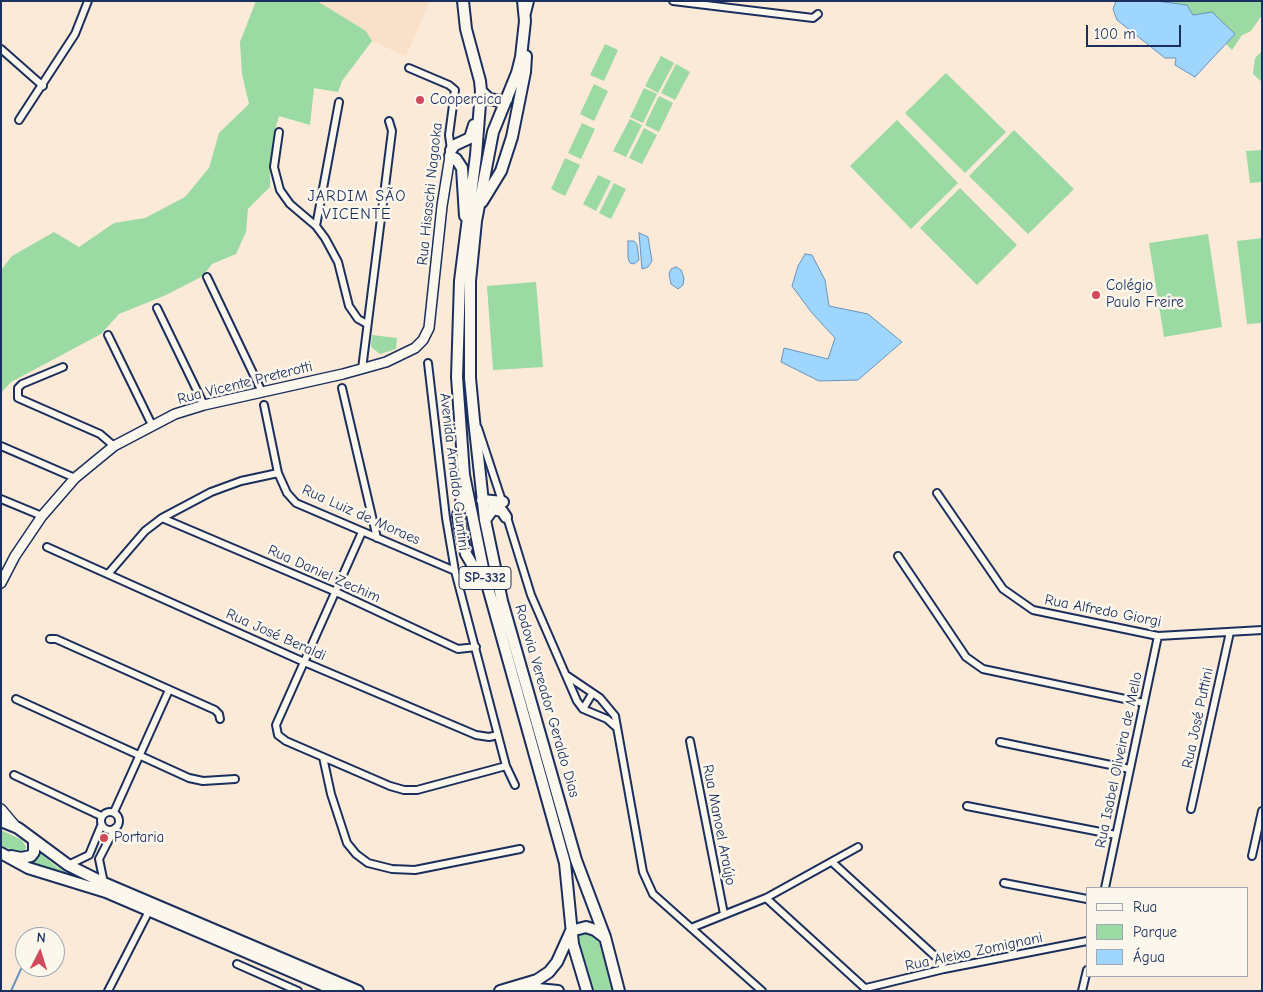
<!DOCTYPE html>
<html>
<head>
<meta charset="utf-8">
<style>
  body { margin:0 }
  #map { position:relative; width:1263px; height:992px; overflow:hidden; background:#faead7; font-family:"Comic Neue",sans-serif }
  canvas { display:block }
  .frame { position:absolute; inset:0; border:2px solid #1b2f5e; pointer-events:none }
  .legend { position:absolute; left:1086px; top:887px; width:162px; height:90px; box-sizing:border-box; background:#fbf7ec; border:1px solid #a1a7b3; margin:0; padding:6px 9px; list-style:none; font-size:15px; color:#1b2f5e }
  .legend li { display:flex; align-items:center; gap:10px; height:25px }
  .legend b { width:25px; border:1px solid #a1a7b3 }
  .north { position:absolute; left:15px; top:927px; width:50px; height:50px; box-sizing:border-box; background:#fbf7ec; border:1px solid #a1a7b3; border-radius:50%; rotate:5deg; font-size:14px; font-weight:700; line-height:20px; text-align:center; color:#1b2f5e }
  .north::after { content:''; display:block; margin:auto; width:18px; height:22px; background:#d1495b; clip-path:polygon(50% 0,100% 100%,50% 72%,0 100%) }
  .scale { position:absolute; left:1086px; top:25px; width:95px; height:22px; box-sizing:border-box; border:2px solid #1b2f5e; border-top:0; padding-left:6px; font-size:15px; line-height:18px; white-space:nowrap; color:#1b2f5e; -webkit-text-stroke:4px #fbf7ec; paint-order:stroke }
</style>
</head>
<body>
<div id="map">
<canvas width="1263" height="992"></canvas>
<div class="frame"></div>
<ul class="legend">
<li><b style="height:6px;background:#fbf7ec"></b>Rua</li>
<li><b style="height:14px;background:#9bdaa3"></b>Parque</li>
<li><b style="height:14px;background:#9ed6fe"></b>Água</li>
</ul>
<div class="north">N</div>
<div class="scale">100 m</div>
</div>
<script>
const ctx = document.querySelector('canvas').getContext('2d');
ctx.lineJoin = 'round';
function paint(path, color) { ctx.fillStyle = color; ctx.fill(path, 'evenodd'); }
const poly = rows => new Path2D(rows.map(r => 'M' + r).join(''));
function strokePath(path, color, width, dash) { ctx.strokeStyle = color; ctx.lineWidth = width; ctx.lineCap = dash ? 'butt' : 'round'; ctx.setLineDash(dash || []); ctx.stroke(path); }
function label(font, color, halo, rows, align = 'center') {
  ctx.font = font + ' "Comic Neue",sans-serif'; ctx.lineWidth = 5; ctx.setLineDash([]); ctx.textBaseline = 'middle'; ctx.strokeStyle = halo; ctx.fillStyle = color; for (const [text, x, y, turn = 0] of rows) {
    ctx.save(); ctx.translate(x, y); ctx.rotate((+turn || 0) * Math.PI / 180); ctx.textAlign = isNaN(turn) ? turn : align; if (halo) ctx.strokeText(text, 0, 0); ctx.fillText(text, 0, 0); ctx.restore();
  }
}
paint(poly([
  [317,1,430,1,406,56,372,41,366,31]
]), '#f9e0c8');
paint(poly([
  [256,1,317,1,366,31,372,41,342,81,338,92,314,88,310,125,279,116,275,130,270,167,270,187,248,209,246,232,236,254,212,264,203,276,166,295,119,314,101,334,11,382,1,393,1,270,12,256,54,232,79,247,114,223,145,218,185,197,209,168,219,133,249,104,242,74,240,42],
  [1130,1,1262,1,1262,15,1251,31,1242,35,1232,50,1218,36],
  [605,44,618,50,604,81,590,75],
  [1262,51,1262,82,1253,74,1255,58],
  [661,56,674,63,658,93,645,86],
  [676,64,690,72,675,100,661,93],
  [946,73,1006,132,965,173,905,113],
  [594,84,608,91,594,121,580,114],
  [644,88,657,94,643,123,630,117],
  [659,96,673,103,659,132,645,125],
  [630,119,642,125,626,157,613,151],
  [897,120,958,183,911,229,850,166],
  [582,123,595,129,581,159,568,153],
  [644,128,657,135,642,164,629,158],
  [1014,130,1074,189,1028,234,969,176],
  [1261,150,1262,182,1250,183,1246,151],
  [565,158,580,165,565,196,551,189],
  [598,175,611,181,596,211,583,204],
  [614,183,626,189,611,219,599,213],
  [960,188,1017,245,977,285,920,228],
  [1208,234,1222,327,1164,337,1149,243],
  [1262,238,1262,323,1247,324,1237,241],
  [536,282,543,367,493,370,487,286],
  [372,335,397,338,396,349,380,354,371,347],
  [1,830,22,840,26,847,25,852,22,855,1,845],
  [39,852,57,867,79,878,30,864],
  [582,930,597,934,612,991,594,991,588,972,582,966,576,934]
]), '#9bdaa3');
const water = poly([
  [1116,1,1156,1,1187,5,1193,15,1212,12,1235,34,1195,77,1175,65,1176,58,1165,58,1117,20,1113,9,1116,1],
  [639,233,648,237,652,261,648,267,642,269,639,233],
  [628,241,634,241,637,245,639,260,634,264,630,263,628,258,628,241],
  [805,254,812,255,825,280,829,306,868,314,902,342,858,380,819,381,781,362,784,348,828,359,835,338,812,313,792,286,798,266,805,254],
  [676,267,681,270,684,278,683,285,678,289,671,284,669,274,671,269,676,267]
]);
paint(water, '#9ed6fe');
strokePath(water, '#6a93be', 1);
strokePath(poly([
  [11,991,21,969]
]), '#6a93be', 2);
const street = poly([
  [673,1,813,18,818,14],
  [527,13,530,1],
  [1,49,43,86],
  [409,68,449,85,455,90,449,135,451,150],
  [19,120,75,34,88,1],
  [279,132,274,167,280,190,290,204,316,226,325,238,338,262,349,306,358,319,367,324],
  [316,226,339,102],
  [207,277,262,392],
  [157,308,204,405],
  [108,335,152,425],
  [428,363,446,518,455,571,506,766,515,785],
  [63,367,22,384,18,388,18,398,100,434,114,446],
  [362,369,392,131,389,121],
  [342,388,377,538],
  [264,405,278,473,287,493,296,503,455,571],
  [478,428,503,504],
  [1,446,75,478],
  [937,493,1003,589,1033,610,1158,636,1262,630],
  [1,499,42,516],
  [506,514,531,595,577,701,583,709,607,719,616,727],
  [162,518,336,592,458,649,476,647],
  [362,532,276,725,278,735,286,741,390,786,404,790,417,790,506,766],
  [47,547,304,662,476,735,489,737,498,735],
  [898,556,966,657,983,669,1144,703],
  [108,574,145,531,162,518,211,492,241,481,278,473],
  [50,639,56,639,215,710,219,714,220,719],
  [566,675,600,698,615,716,643,872,653,894,762,991],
  [16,699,189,778,203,781,235,779],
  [583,709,592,694],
  [690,741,724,914],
  [1000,742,1130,769],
  [323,757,331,794,347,843,356,854,368,863,392,869,415,870,520,849],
  [14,775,101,816],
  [967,806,1116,835],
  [1191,809,1230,632],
  '101 821a9 9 0 1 1 18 0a9 9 0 1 1-18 0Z',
  [114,812,169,690],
  [1252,856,1262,811],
  [832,862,937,958,944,969],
  [68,865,89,855,101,826],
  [104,883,99,859,115,828],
  [1004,883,1087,899],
  [1105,888,1158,636],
  [766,898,868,991],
  [691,928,766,898,858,847],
  [237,964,298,991],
  [866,988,944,969,1087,941],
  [108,991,149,911],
  [1082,991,1087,970]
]);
const secondary = poly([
  [1,583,15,556,42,516,75,478,114,446,175,414,204,405,343,374,386,362,415,348,423,340,429,328,442,206,451,150],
  [1,809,17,828]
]);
const primary = poly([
  [463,1,466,29,480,81,481,91,476,155,460,281,457,377,464,475,484,573,565,863,573,944,587,991],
  [523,1,525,21,521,57,517,73,493,132,476,221,470,281,470,378,474,420,485,520,502,601,576,860,605,937,619,991],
  [481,91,489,99,500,101,507,99],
  [451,150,455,145,470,138,474,125],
  [450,156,456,159,462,168,465,216],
  [482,202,501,171,512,137,525,72,526,56],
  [464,488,458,516,461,533,466,554,483,583],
  [482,500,503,502],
  [485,520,493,509,502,511,506,517],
  [1,821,18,828,68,865,104,883,358,991],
  [1,853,28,868,106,892,337,991],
  [11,856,21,858,31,856,34,852,34,841],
  [500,991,537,980,549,972,557,962,571,931,586,927,595,930,604,937],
  [526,991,538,989,558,991]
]);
strokePath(street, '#1b2f5e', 10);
strokePath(secondary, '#1b2f5e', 12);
strokePath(primary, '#1b2f5e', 14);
strokePath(street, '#fbf7ec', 6);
strokePath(secondary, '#fbf7ec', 9);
strokePath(primary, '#fbf7ec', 10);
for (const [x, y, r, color] of [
  [420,100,5,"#d1495b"],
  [1096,295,5,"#d1495b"],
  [104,838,5,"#d1495b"]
]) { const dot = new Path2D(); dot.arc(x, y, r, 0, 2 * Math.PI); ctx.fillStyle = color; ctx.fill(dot); strokePath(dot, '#fbf7ec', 2); }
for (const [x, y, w] of [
  [485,578,52]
]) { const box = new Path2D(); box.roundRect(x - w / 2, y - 11.5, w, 23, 4); ctx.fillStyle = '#fbf7ec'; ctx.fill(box); strokePath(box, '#1b2f5e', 1); }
label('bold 14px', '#1b2f5e', null, [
  ["SP-332",485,578]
]);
label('15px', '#1b2f5e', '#fbf7ec', [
  ["Coopercica",430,100],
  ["Colégio",1106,286],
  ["Paulo Freire",1106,303],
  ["Portaria",114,838]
], 'left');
label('15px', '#1b2f5e', '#fbf7ec', [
  ["Rua Hisaschi Nagaoka",430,194,-84],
  ["Rua Vicente Preterotti",245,383,-14],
  ["Avenida Arnaldo Giuntini",454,472,83],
  ["Rua Luiz de Moraes",361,515,24],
  ["Rua Daniel Zechim",324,574,24],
  ["Rua Alfredo Giorgi",1103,611,11],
  ["Rua José Beraldi",276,635,24],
  ["Rodovia Vereador Geraldo Dias",547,701,74],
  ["Rua José Puttini",1198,718,-78],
  ["Rua Isabel Oliveira de Mello",1119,760,-78],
  ["Rua Manoel Araújo",719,825,79],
  ["Rua Aleixo Zomignani",974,952,-12]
]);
ctx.letterSpacing = '1px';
label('16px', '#1b2f5e', '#fbf7ec', [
  ["JARDIM SÃO",357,196],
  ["VICENTE",357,214]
]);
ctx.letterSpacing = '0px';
</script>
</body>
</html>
